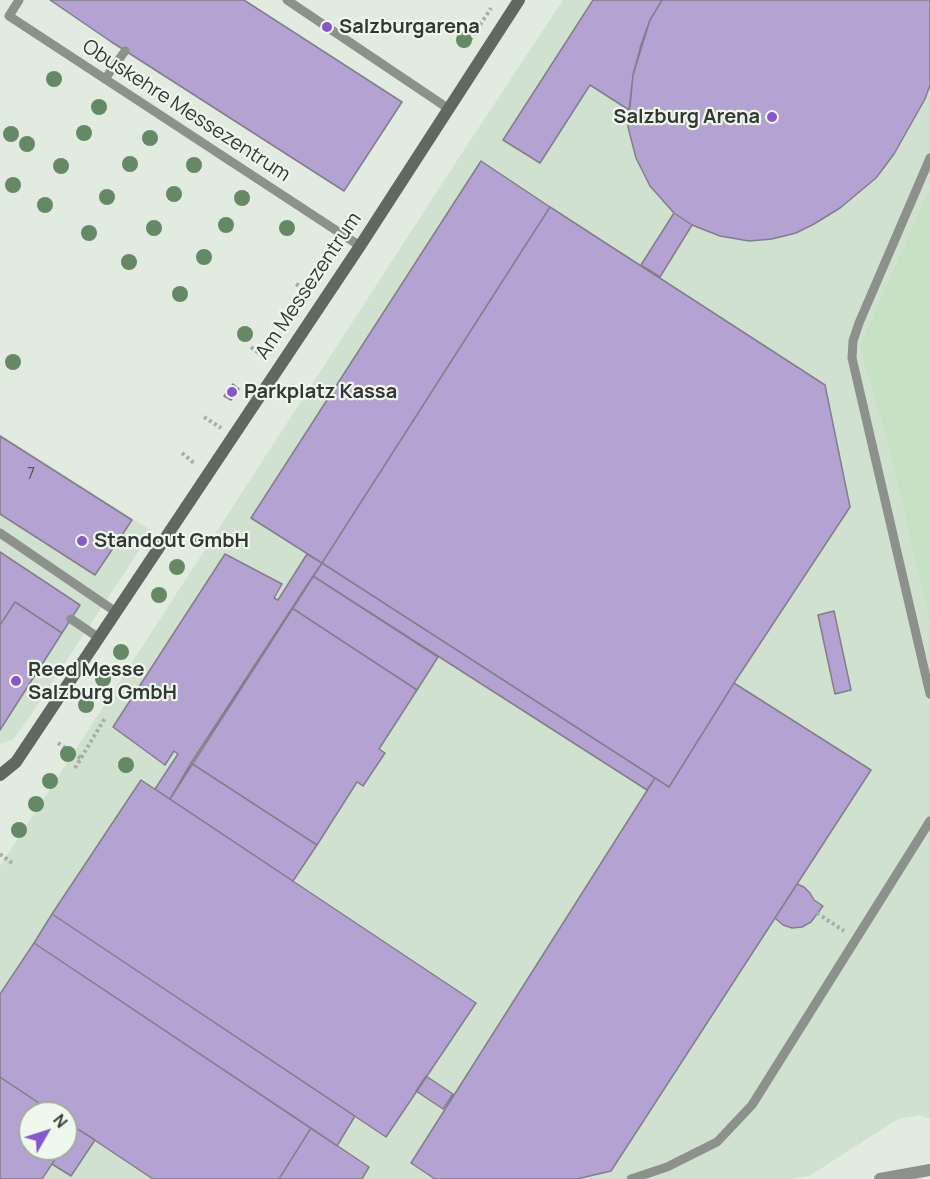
<!DOCTYPE html>
<html>
<head>
<meta charset="utf-8">
<style>
  body { margin:0 }
  #map { position:relative; width:930px; height:1179px; overflow:hidden; background:#e1ebe0; font-family:Manrope,sans-serif }
  canvas { display:block }
  .north { position:absolute; left:18px; top:1101px; width:60px; height:60px; box-sizing:border-box; background:#eef8ed; border:2px solid #a4aba3; border-radius:50%; rotate:51deg; font-size:16px; font-weight:700; line-height:24px; text-align:center; color:#343834 }
  .north::after { content:''; display:block; margin:auto; width:21px; height:27px; background:#8a55cd; clip-path:polygon(50% 0,100% 100%,50% 72%,0 100%) }
</style>
</head>
<body>
<div id="map">
<canvas width="930" height="1179"></canvas>
<div class="north">N</div>
</div>
<script>
const ctx = document.querySelector('canvas').getContext('2d');
ctx.lineJoin = 'round';
function paint(path, color) { ctx.fillStyle = color; ctx.fill(path, 'evenodd'); }
const poly = rows => new Path2D(rows.map(r => 'M' + r).join(''));
function strokePath(path, color, width, dash) { ctx.strokeStyle = color; ctx.lineWidth = width; ctx.lineCap = dash ? 'butt' : 'round'; ctx.setLineDash(dash || []); ctx.stroke(path); }
function label(font, color, halo, rows, align = 'center') {
  ctx.font = font + ' Manrope,sans-serif'; ctx.lineWidth = 4.5; ctx.setLineDash([]); ctx.textBaseline = 'middle'; ctx.strokeStyle = halo; ctx.fillStyle = color; for (const [text, x, y, turn = 0] of rows) {
    ctx.save(); ctx.translate(x, y); ctx.rotate((+turn || 0) * Math.PI / 180); ctx.textAlign = isNaN(turn) ? turn : align; if (halo) ctx.strokeText(text, 0, 0); ctx.fillText(text, 0, 0); ctx.restore();
  }
}
paint(poly([
  [563,0,930,0,930,187,859,346,887,441,930,624,930,1119,920,1115,898,1119,809,1176,790,1179,0,1179,0,866,458,159],
  [30,1113,66,1113,66,1149,30,1149],
  [0,434,152,531,22,728,13,739,0,744]
]), '#d1e1d0');
paint(poly([
  [930,187,930,624,887,441,859,346]
]), '#c7e1c5');
const building = poly([
  [50,0,244,0,402,102,344,191,110,41,50,0],
  [593,0,662,0,650,20,641,45,633,75,629,110,590,85,540,163,503,140,593,0],
  [662,0,930,0,930,85,925,99,894,154,876,178,840,208,814,224,796,233,772,239,749,241,720,236,692,225,674,213,650,186,636,158,628,127,633,75,650,20,662,0],
  [481,161,550,207,322,563,251,518,481,161],
  [550,207,825,385,850,507,734,683,669,787,322,563,550,207],
  [674,213,692,225,660,277,641,265,674,213],
  [233,384,239,389,231,400,224,396,233,384],
  [0,436,132,520,95,575,0,514,0,436],
  [0,552,80,605,62,633,15,602,0,625,0,552],
  [225,554,282,584,274,598,278,600,307,554,322,563,170,799,155,789,178,754,174,751,165,765,113,727,225,554],
  [322,563,655,778,647,790,313,576,322,563],
  [313,576,438,657,417,690,292,608,313,576],
  [15,602,62,633,0,730,0,625,15,602],
  [292,608,417,690,379,749,385,753,363,786,357,782,317,845,191,763,292,608],
  [834,611,851,690,835,694,818,615,834,611],
  [734,683,871,770,611,1171,577,1179,435,1179,411,1163,655,778,669,787,734,683],
  [191,763,317,845,293,881,170,799,191,763],
  [141,780,476,1003,386,1137,52,914,141,780],
  [797,884,804,887,810,893,814,900,823,906,811,922,802,927,792,928,783,925,775,918,797,884],
  [52,914,355,1116,337,1146,34,943,52,914],
  [34,943,311,1128,279,1179,153,1179,66,1121,66,1113,54,1113,0,1077,0,994,34,943],
  [426,1076,453,1094,443,1109,416,1091,426,1076],
  [0,1077,54,1113,30,1113,30,1149,62,1149,42,1179,0,1179,0,1077],
  [66,1121,76,1128,66,1143,66,1121],
  [76,1128,95,1140,71,1176,52,1164,62,1149,66,1149,66,1143,76,1128],
  [311,1128,369,1167,362,1179,279,1179,311,1128]
]);
paint(building, '#b3a2d2');
strokePath(building, '#827e8a', 1.5);
strokePath(poly([
  [467,45,491,8],
  [296,284,310,292],
  [251,347,267,359],
  [204,417,221,428],
  [182,453,195,464],
  [58,743,82,759],
  [75,768,105,718],
  [0,854,12,863],
  [817,913,844,931]
]), '#a6aea5', 4, [3, 3]);
strokePath(poly([
  [19,0,9,16,360,246],
  [287,0,449,109],
  [105,79,125,51],
  [930,158,859,323,853,341,852,358,930,694],
  [0,533,116,612],
  [71,619,99,638],
  [631,1179,667,1167,717,1142,752,1105,930,821]
]), '#8c918c', 9);
strokePath(poly([
  [880,1179,930,1170]
]), '#8c918c', 12);
strokePath(poly([
  [0,775,16,762,360,246,519,0]
]), '#616761', 12);
ctx.fillStyle = '#658965';
for (const [x, y] of [
  [464,40],
  [54,79],
  [99,107],
  [84,133],
  [11,134],
  [150,138],
  [27,144],
  [130,164],
  [194,165],
  [61,166],
  [13,185],
  [174,194],
  [107,197],
  [242,198],
  [45,205],
  [226,225],
  [154,228],
  [287,228],
  [89,233],
  [204,257],
  [129,262],
  [180,294],
  [245,334],
  [13,362],
  [196,540],
  [177,567],
  [159,595],
  [121,652],
  [103,679],
  [86,705],
  [68,754],
  [126,765],
  [50,781],
  [36,804],
  [19,830]
]) { ctx.beginPath(); ctx.arc(x, y, 8, 0, 2 * Math.PI); ctx.fill(); }
for (const [x, y, r, color] of [
  [327,27,6,"#8a55cd"],
  [772,117,6,"#8a55cd"],
  [232,392,6,"#8a55cd"],
  [82,541,6,"#8a55cd"],
  [16,681,6,"#8a55cd"]
]) { const dot = new Path2D(); dot.arc(x, y, r, 0, 2 * Math.PI); ctx.fillStyle = color; ctx.fill(dot); strokePath(dot, '#eef8ed', 2); }
label('16px', '#54525c', null, [
  ["7",31,475]
]);
label('bold 20px', '#343834', '#eef8ed', [
  ["Salzburgarena",339,27],
  ["Salzburg Arena",760,117,"right"],
  ["Parkplatz Kassa",244,392],
  ["Standout GmbH",94,541],
  ["Reed Messe",28,670],
  ["Salzburg GmbH",28,693]
], 'left');
label('20px', '#343834', '#eef8ed', [
  ["Obuskehre Messezentrum",186,111,33],
  ["Am Messezentrum",309,286,-56]
]);
</script>
</body>
</html>
